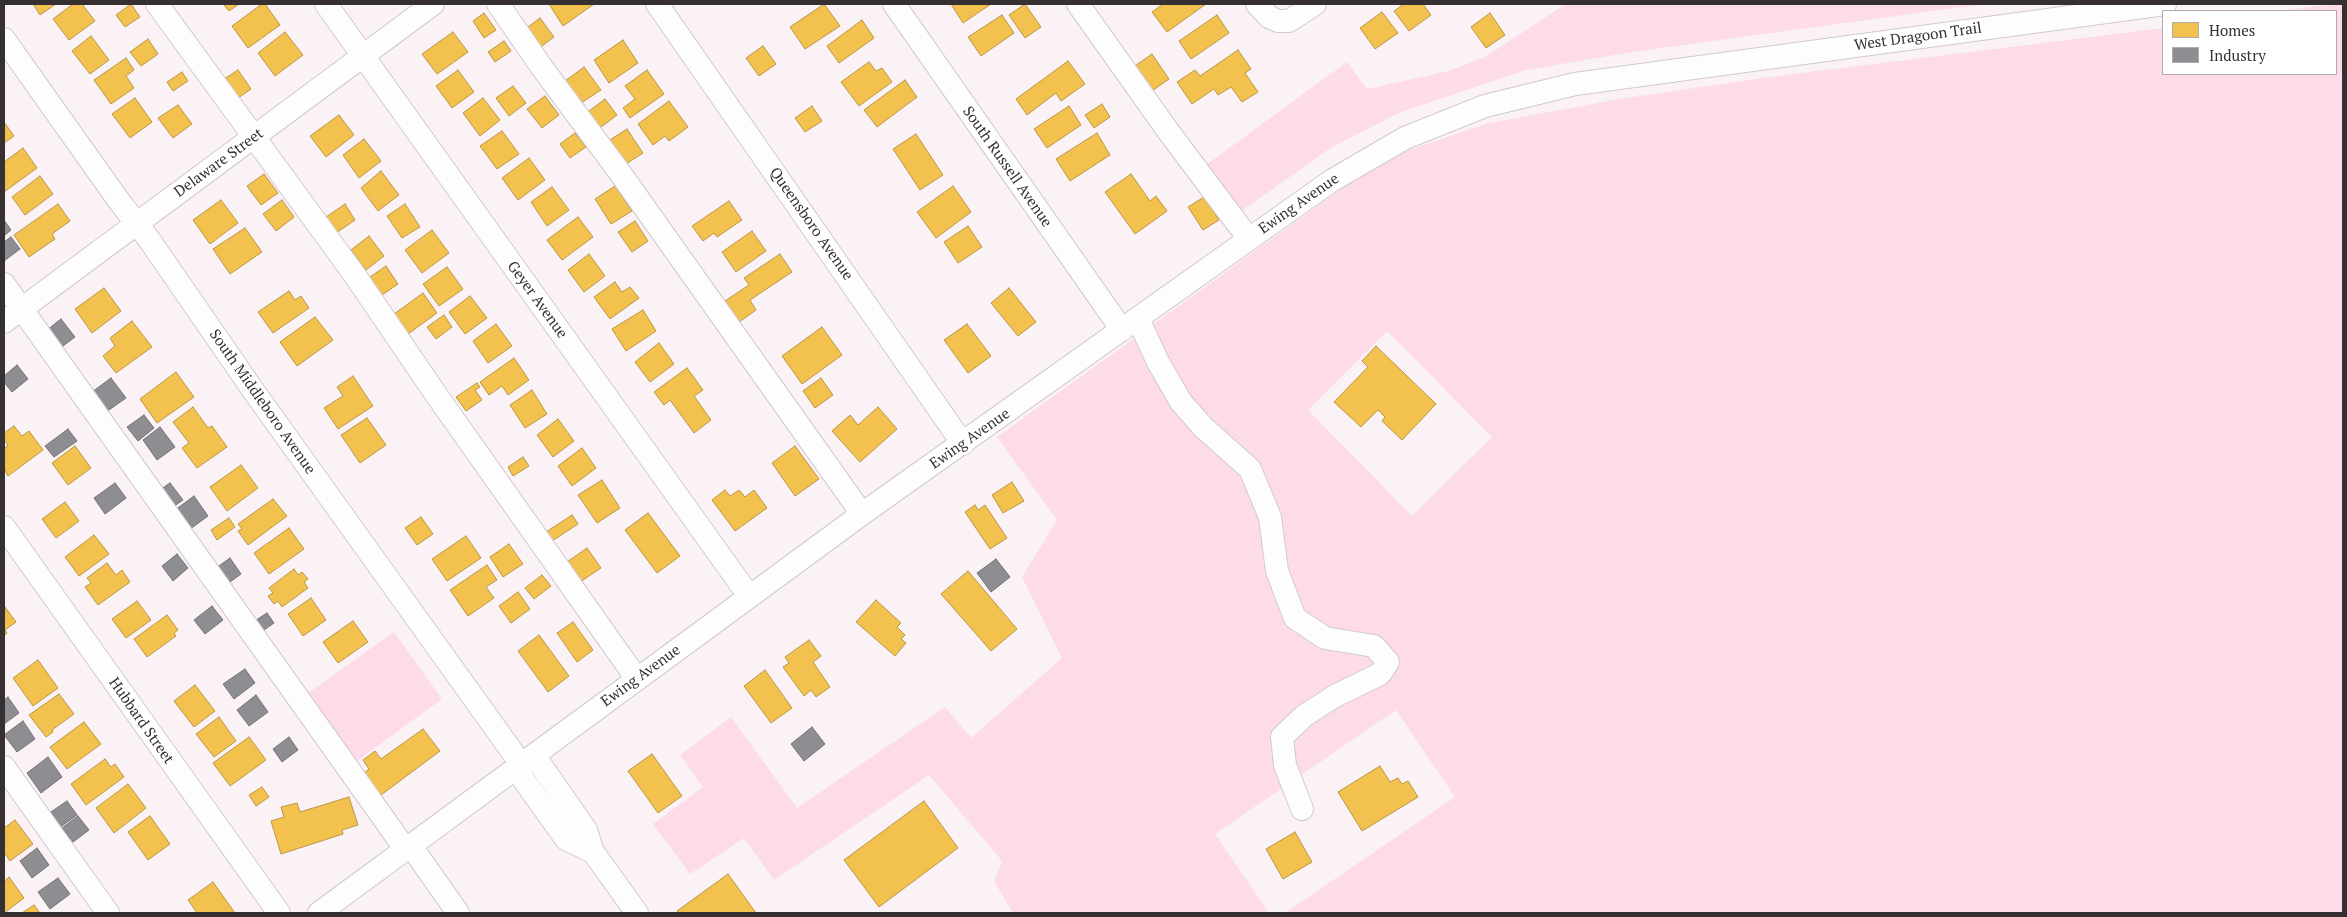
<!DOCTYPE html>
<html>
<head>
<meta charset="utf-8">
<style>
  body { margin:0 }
  #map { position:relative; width:2347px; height:917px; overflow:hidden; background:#faf2f5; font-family:"PT Serif",serif }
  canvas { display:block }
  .frame { position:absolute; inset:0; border:5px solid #363032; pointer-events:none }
  .legend { position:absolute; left:2162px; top:10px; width:175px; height:65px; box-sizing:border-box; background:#fff; border:1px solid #afacad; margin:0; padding:6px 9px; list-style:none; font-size:15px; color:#363032 }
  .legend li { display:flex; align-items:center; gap:10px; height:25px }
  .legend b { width:25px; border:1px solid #afacad }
</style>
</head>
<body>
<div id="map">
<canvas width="2347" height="917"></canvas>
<div class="frame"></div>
<ul class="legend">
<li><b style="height:14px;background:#f2c14e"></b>Homes</li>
<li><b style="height:14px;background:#8d8d92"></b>Industry</li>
</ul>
</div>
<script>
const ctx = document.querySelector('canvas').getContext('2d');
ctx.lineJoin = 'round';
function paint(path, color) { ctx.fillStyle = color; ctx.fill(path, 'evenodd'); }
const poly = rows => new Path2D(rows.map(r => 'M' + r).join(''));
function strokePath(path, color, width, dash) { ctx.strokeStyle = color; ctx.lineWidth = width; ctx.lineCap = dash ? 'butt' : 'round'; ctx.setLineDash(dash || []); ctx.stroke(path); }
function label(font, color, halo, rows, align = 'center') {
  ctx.font = font + ' "PT Serif",serif'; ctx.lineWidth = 5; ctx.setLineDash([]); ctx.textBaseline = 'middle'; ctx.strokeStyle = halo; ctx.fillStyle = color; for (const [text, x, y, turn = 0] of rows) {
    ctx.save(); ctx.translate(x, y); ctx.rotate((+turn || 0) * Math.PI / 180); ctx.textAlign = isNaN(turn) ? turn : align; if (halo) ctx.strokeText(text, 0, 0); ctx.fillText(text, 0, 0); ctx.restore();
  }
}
paint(poly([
  [1566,4,1984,4,1632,52,1526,70,1401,112,1332,147,1240,212,1206,165,1347,62,1367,89,1449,71,1485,57],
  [2332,4,2343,4,2343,913,1285,913,1455,797,1396,710,1215,834,1269,913,1013,913,994,881,1002,861,929,775,774,880,744,838,690,874,653,824,703,787,680,755,731,717,797,808,945,707,971,738,1062,658,1022,577,1057,520,997,437,1344,187,1403,152,1489,123,1620,99,1762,78,2163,28,2163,74,2336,74,2336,11,2281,11],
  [1387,331,1492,437,1412,516,1308,410],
  [394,632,442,699,353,764,304,696]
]), '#fddbe9');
const homes = poly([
  [33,4,56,4,40,15,33,4],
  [73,4,82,4,95,21,69,40,53,19,73,4],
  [131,4,140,17,125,27,116,15,131,4],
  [223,4,239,4,229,11,223,4],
  [262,4,265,4,280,25,248,48,232,26,262,4],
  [549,4,594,4,563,26,549,4],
  [824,4,840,26,805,49,790,27,824,4],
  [951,4,991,4,963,23,951,4],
  [1025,4,1041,27,1025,38,1009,15,1025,4],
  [1163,4,1206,4,1167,32,1152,12,1163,4],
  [1404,4,1423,4,1431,15,1409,31,1394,11,1404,4],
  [1382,12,1398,33,1375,49,1360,28,1382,12],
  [484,13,496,30,484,38,473,21,484,13],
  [1490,13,1505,35,1486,48,1471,27,1490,13],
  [1002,15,1014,33,981,56,968,37,1002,15],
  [1217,15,1229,33,1191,59,1179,41,1217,15],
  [540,18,554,37,538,49,524,30,540,18],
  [862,20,874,38,839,63,827,46,862,20],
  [285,32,303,55,275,76,258,53,285,32],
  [453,32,468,52,437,74,422,54,453,32],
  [91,36,109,60,90,74,72,51,91,36],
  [148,39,158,54,141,66,130,52,148,39],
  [623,40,638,63,609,83,594,60,623,40],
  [504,41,511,51,495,62,488,52,504,41],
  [763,46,776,64,759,76,746,58,763,46],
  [1238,50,1251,69,1245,73,1258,92,1242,102,1231,87,1218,95,1214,89,1192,104,1177,82,1195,70,1200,76,1238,50],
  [1152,54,1169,79,1149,93,1132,68,1152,54],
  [126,58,134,70,126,76,134,88,111,104,94,80,126,58],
  [1068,61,1085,84,1061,101,1056,93,1027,115,1016,99,1068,61],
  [869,62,876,71,882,68,892,82,859,106,841,82,869,62],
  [584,67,601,90,581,103,565,81,584,67],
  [238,70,251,89,231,103,218,83,238,70],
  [458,70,474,92,452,108,436,86,458,70],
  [647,70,664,94,630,118,623,108,635,99,625,86,647,70],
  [182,72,188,81,173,91,167,82,182,72],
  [905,80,917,97,877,127,864,110,905,80],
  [513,86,526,103,509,116,496,98,513,86],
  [545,96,559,115,542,128,527,109,545,96],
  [135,98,152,122,130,138,112,114,135,98],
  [483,98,500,120,480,136,463,113,483,98],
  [605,99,617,115,597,130,585,114,605,99],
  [669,101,688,127,669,141,665,136,653,145,638,124,669,101],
  [1102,104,1110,117,1094,128,1085,115,1102,104],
  [178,105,192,124,173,138,158,118,178,105],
  [812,106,822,121,805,132,795,118,812,106],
  [1069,106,1081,125,1047,148,1034,129,1069,106],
  [339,115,354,135,326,157,310,136,339,115],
  [4,122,14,136,4,143,4,122],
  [627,129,643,153,626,164,610,140,627,129],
  [502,131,519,154,497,169,480,146,502,131],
  [575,133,586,147,570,158,560,144,575,133],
  [1097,133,1110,155,1070,181,1056,159,1097,133],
  [916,134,943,175,920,190,893,149,916,134],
  [364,139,381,161,359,178,343,155,364,139],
  [23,148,37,168,4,192,4,162,23,148],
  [529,158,545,180,518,200,502,178,529,158],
  [381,171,399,195,378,211,361,188,381,171],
  [264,174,278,193,261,205,247,186,264,174],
  [1131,174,1150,201,1156,196,1167,211,1135,234,1105,192,1131,174],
  [40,176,53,194,25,215,12,197,40,176],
  [615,186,632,211,611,224,595,199,615,186],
  [953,186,971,212,936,238,917,212,953,186],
  [552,187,569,210,547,226,531,202,552,187],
  [1204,197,1219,220,1203,230,1188,207,1204,197],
  [221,200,238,223,210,244,193,220,221,200],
  [282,200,294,217,276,231,263,214,282,200],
  [729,201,742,220,717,237,714,233,703,241,692,226,729,201],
  [58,204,70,221,52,234,55,239,29,257,14,235,58,204],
  [345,204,355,220,336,233,326,217,345,204],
  [405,204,420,227,402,238,387,216,405,204],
  [578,217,593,237,562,260,547,240,578,217],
  [635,221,648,241,632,252,618,232,635,221],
  [968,226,982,247,958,263,944,242,968,226],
  [245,228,262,252,230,274,213,249,245,228],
  [432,230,449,253,422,273,405,250,432,230],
  [752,231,766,251,736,272,722,252,752,231],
  [369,236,384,256,366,270,351,250,369,236],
  [589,254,605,276,584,292,568,270,589,254],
  [780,254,792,272,750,300,756,310,739,322,725,301,749,285,744,278,780,254],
  [386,266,398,284,382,295,370,277,386,266],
  [447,267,463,289,439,306,423,284,447,267],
  [615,282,622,292,630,287,639,298,610,319,594,297,615,282],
  [104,288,121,311,92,333,75,309,104,288],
  [1009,288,1036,322,1018,336,991,303,1009,288],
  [289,291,295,300,301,296,309,308,273,333,258,312,289,291],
  [423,293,437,313,408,334,394,314,423,293],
  [470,296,487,318,465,334,449,312,470,296],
  [643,310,656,331,626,351,612,329,643,310],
  [444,315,452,327,436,339,427,327,444,315],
  [315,317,333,340,297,366,280,342,315,317],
  [132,321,152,347,116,373,103,356,115,346,110,338,132,321],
  [496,324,512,346,488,363,473,341,496,324],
  [967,324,991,356,968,373,944,340,967,324],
  [822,327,842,355,802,384,782,356,822,327],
  [659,343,674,364,650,382,635,362,659,343],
  [1376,346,1436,404,1402,440,1382,421,1385,417,1378,410,1361,427,1334,402,1368,367,1362,361,1376,346],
  [514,358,529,380,508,395,502,386,489,395,480,382,514,358],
  [687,368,703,390,694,396,711,420,694,433,670,400,664,405,654,392,687,368],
  [176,372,194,397,157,423,140,399,176,372],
  [353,376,373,406,338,429,324,408,343,396,337,387,353,376],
  [821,378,833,395,815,408,803,391,821,378],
  [477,383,480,387,475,390,482,400,466,411,456,397,477,383],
  [532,390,547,414,525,428,510,405,532,390],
  [193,407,208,428,212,426,227,447,197,468,182,448,189,443,173,422,193,407],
  [878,407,897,429,860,462,832,431,850,415,858,425,878,407],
  [367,418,386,445,360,463,341,435,367,418],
  [558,419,574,441,553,457,537,435,558,419],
  [14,426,22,436,29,431,43,450,8,476,4,469,4,449,8,445,4,440,4,433,14,426],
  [75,446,91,468,68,485,52,463,75,446],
  [795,446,819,479,795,496,772,463,795,446],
  [582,448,596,468,572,486,558,466,582,448],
  [523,457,529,466,513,476,508,467,523,457],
  [241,465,258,488,227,511,210,487,241,465],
  [602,480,620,508,597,523,578,495,602,480],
  [1012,482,1024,501,1003,513,992,495,1012,482],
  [725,490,730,496,739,490,745,497,754,490,767,508,735,531,712,500,725,490],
  [273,499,287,516,248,545,238,531,242,529,238,524,273,499],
  [65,502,79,521,56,538,42,519,65,502],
  [975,505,978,510,985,505,1007,538,990,549,965,512,975,505],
  [648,513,680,556,657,573,625,530,648,513],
  [572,515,578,524,552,541,546,532,572,515],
  [421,517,433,534,417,545,405,528,421,517],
  [229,518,235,527,217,540,211,530,229,518],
  [289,528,304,549,269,574,254,553,289,528],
  [94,535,109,554,79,576,65,557,94,535],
  [466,536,481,558,447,581,432,559,466,536],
  [509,544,523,564,503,577,490,557,509,544],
  [587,548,601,568,580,582,567,562,587,548],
  [107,563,116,575,122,570,130,582,98,605,85,587,91,583,87,578,107,563],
  [487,565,497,580,486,587,494,598,468,616,450,590,487,565],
  [294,569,298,575,302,572,308,579,304,582,308,588,282,607,278,601,274,604,268,596,273,593,269,588,294,569],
  [968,571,1017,629,991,651,941,594,968,571],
  [542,575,551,586,534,599,525,588,542,575],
  [518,592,530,609,511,623,499,606,518,592],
  [311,598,326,620,303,636,288,614,311,598],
  [876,600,901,623,897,627,905,635,901,639,906,643,895,656,856,622,876,600],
  [137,601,151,620,126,638,112,619,137,601],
  [5,607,16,622,5,630,7,633,4,636,5,607],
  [167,615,178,630,174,633,176,636,147,657,134,639,167,615],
  [353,621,368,642,338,663,323,642,353,621],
  [573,622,593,650,577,662,557,633,573,622],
  [539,635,569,676,548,692,518,651,539,635],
  [809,640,821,656,813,662,830,687,816,697,811,690,804,696,783,667,789,663,785,657,809,640],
  [38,660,58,688,33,706,13,678,38,660],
  [765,670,792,708,771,723,744,686,765,670],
  [195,685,215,711,194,727,174,701,195,685],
  [59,694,74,714,52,730,53,732,46,737,29,715,59,694],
  [219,717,236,741,214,757,196,734,219,717],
  [84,722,101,744,67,769,50,747,84,722],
  [423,729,440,751,381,795,364,773,369,769,363,760,375,751,381,759,423,729],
  [249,737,266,760,230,786,213,763,249,737],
  [652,754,682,796,658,813,628,771,652,754],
  [105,759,111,767,115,764,124,777,86,805,71,784,105,759],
  [1380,766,1390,782,1398,778,1402,784,1408,781,1418,797,1362,831,1338,792,1380,766],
  [128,784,146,808,114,833,96,808,128,784],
  [262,787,269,797,256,806,249,795,262,787],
  [349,797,358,825,342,830,343,834,281,854,271,821,284,817,281,807,297,803,300,812,349,797],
  [924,801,958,848,879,907,844,860,924,801],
  [150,816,170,844,148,860,128,832,150,816],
  [15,820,33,844,10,861,4,852,4,828,15,820],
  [1295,832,1312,862,1283,879,1266,849,1295,832],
  [728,874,756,913,679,913,677,911,728,874],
  [9,877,24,898,4,913,4,882,9,877],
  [213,882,235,913,197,913,188,900,213,882],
  [34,905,40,913,22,913,34,905]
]);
paint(homes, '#f2c14e');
strokePath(homes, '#ba9646', 1);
const industry = poly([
  [4,220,11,230,4,236,4,220],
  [11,237,20,249,4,261,4,242,11,237],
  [61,319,75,337,55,352,42,334,61,319],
  [17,365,28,379,12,392,4,382,4,376,17,365],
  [111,378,126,398,106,412,92,392,111,378],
  [144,415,154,428,138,441,127,427,144,415],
  [160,427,175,447,157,460,143,440,160,427],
  [68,429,77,441,54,457,45,446,68,429],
  [115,483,126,498,105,514,94,498,115,483],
  [170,483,183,500,170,509,157,492,170,483],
  [194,496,208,516,186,532,171,513,194,496],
  [177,554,188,568,173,581,162,566,177,554],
  [230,558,241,574,223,587,212,571,230,558],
  [996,559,1010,577,991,592,977,573,996,559],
  [212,606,223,620,205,634,194,620,212,606],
  [267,613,274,623,257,635,250,624,267,613],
  [245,669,255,683,234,699,223,684,245,669],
  [256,695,268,712,249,726,237,710,256,695],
  [8,697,19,713,4,724,4,700,8,697],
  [23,721,35,739,17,752,4,735,23,721],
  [812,727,825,744,804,761,791,744,812,727],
  [289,737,298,750,282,762,273,749,289,737],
  [48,757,62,777,41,793,27,773,48,757],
  [67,801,77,815,59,828,48,814,67,801],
  [78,816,89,830,73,842,62,828,78,816],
  [37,848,49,865,32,878,20,861,37,848],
  [58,878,70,894,50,909,38,892,58,878]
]);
paint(industry, '#8d8d92');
strokePath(industry, '#737175', 1);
const minor = poly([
  [157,4,354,274,435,393,637,679],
  [326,4,749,596],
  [498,4,543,69,618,170,862,514],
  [657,4,963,444],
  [894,4,1122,330],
  [1078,4,1168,131,1249,239],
  [1257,4,1269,17,1278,21,1289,21,1315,4],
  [4,39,119,201,148,238,255,393,521,764],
  [4,284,406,850],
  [1138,319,1158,362,1181,402,1203,427,1250,469,1270,517,1277,571,1295,618,1325,638,1374,646,1388,662,1380,674,1335,696,1304,716,1282,737,1285,765,1302,809],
  [4,322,433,4],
  [4,527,279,913],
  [534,755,586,830,593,852,637,913],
  [4,767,108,913],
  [516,769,566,839,593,852],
  [411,846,458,913],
  [319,913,862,514,1331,181,1405,138,1485,106,1575,84,2165,4]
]);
strokePath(minor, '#d1cacd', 24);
strokePath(minor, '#fefdfe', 22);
label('15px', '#363032', '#fff', [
  ["West Dragoon Trail",1918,37,-8],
  ["Delaware Street",219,163,-36],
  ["South Russell Avenue",1007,167,55],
  ["Ewing Avenue",1299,204,-35],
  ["Queensboro Avenue",811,224,55],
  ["Geyer Avenue",537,300,54],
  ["South Middleboro Avenue",262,402,55],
  ["Ewing Avenue",970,439,-35],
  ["Ewing Avenue",641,676,-36],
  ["Hubbard Street",141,721,55]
]);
</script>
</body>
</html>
